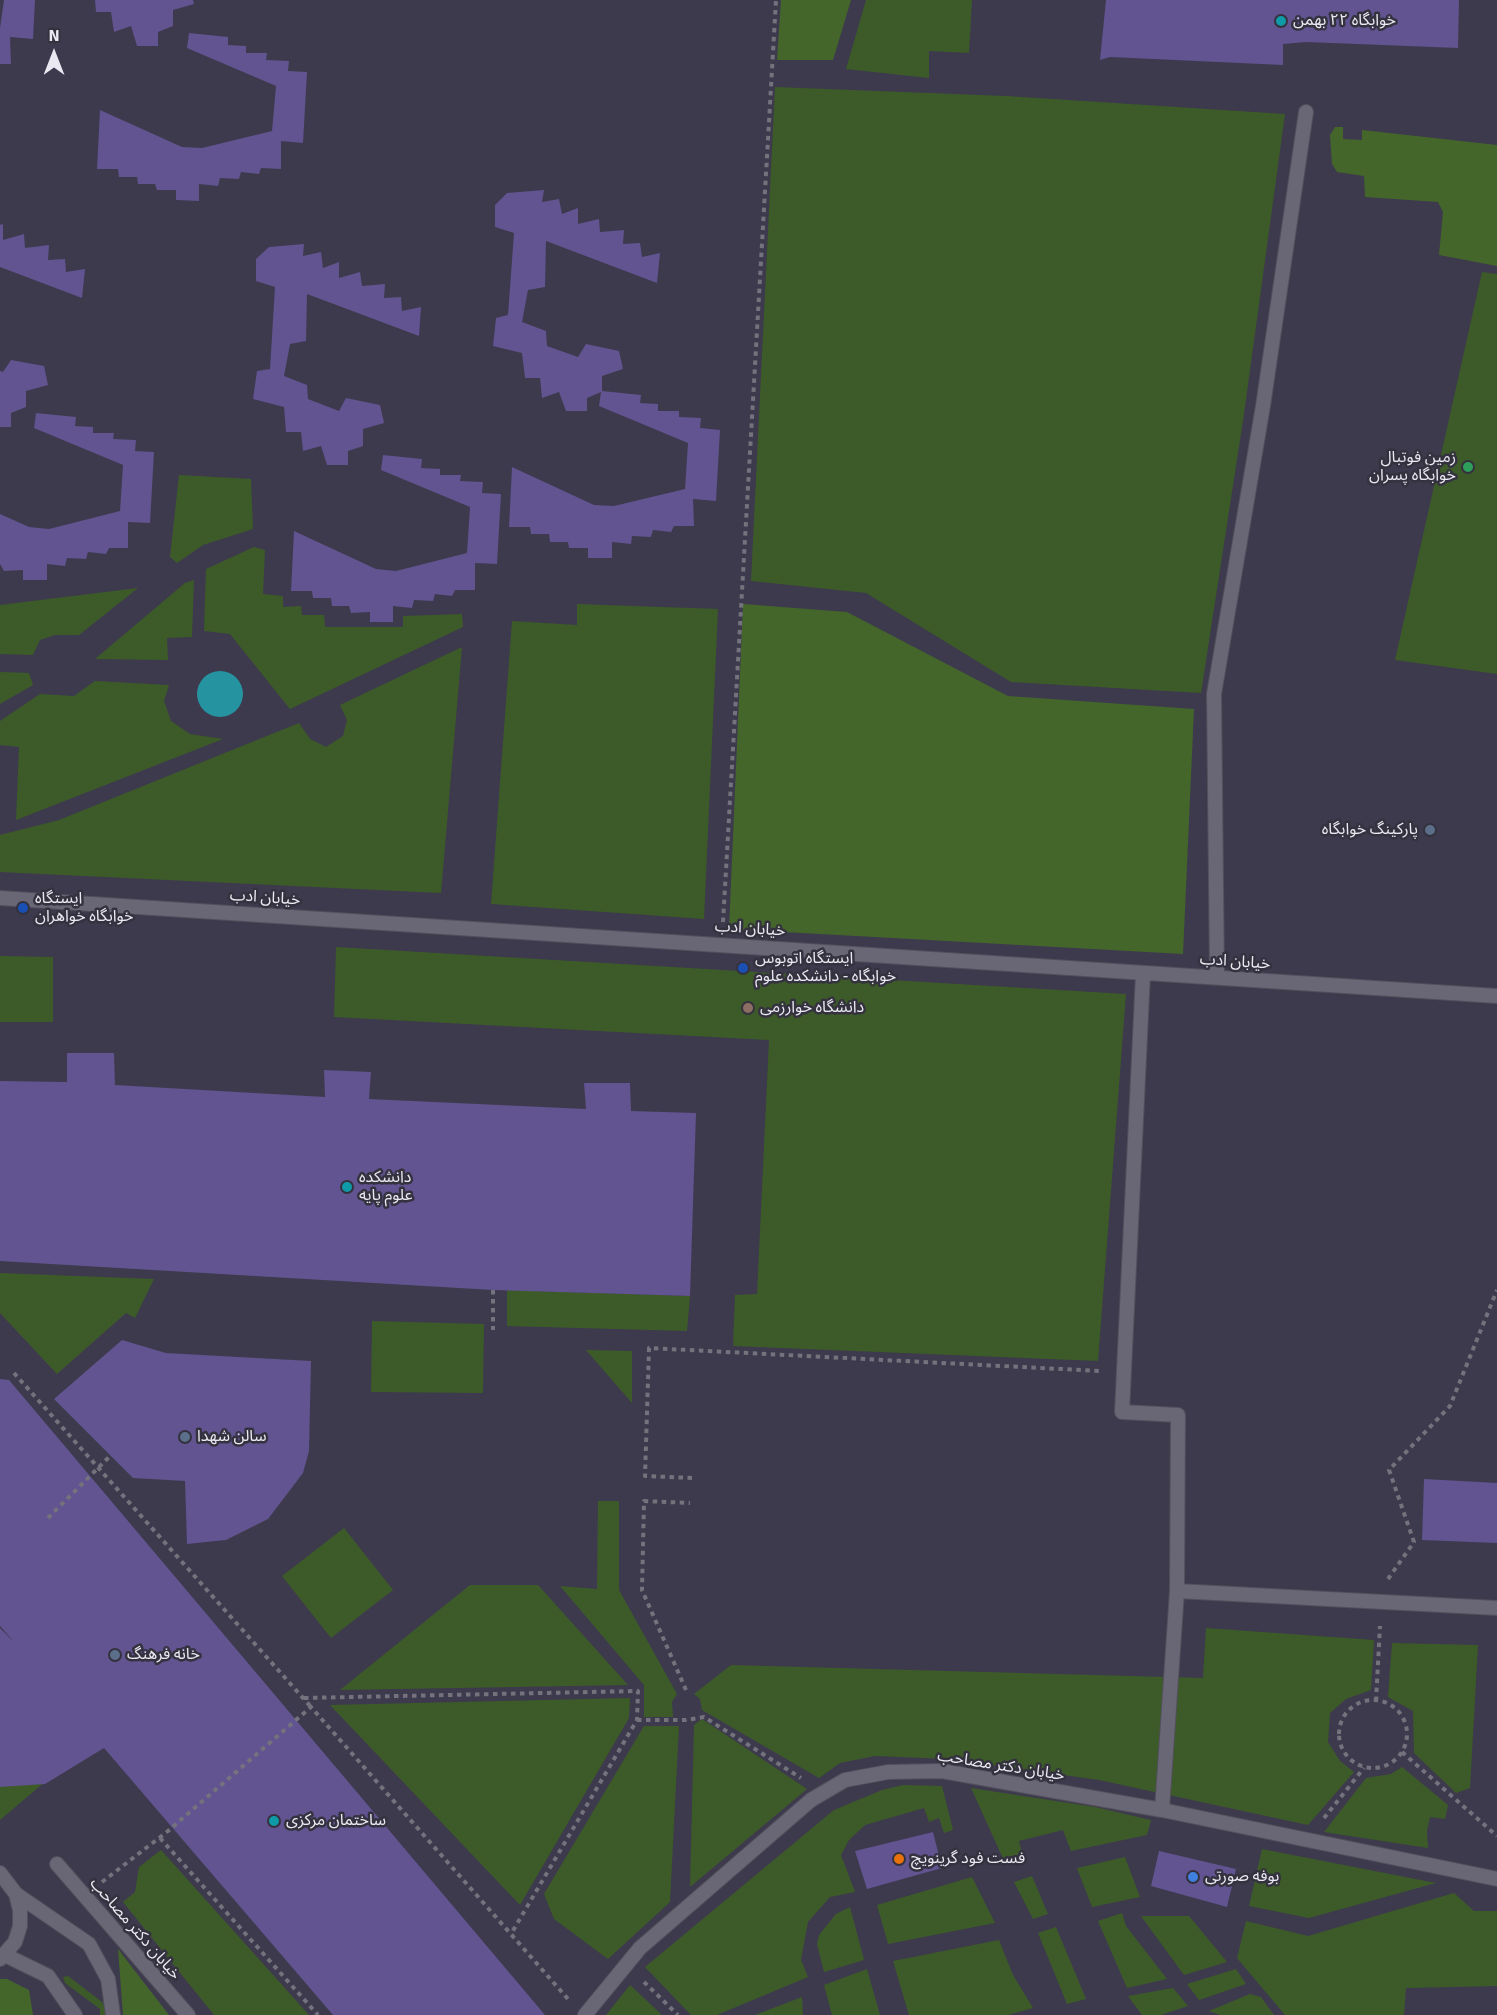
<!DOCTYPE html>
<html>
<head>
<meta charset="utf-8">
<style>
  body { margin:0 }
  #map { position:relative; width:1497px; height:2015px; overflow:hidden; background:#34323f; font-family:Signika,sans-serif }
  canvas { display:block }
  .north { position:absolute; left:24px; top:24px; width:60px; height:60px; -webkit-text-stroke:4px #34323f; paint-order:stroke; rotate:0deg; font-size:16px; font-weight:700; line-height:24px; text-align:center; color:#eae9f2 }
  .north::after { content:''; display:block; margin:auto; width:21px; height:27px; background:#eae9f2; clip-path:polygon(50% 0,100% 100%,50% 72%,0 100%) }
</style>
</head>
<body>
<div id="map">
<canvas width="1497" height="2015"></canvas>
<div class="north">N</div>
</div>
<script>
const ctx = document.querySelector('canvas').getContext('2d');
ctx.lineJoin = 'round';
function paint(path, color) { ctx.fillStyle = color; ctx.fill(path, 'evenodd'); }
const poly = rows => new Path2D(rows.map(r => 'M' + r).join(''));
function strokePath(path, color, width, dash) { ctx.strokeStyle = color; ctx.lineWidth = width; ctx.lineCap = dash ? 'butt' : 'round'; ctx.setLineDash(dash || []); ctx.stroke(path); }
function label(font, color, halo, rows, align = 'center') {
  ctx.font = font + ' Signika,"Noto Sans Arabic",sans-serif'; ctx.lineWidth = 5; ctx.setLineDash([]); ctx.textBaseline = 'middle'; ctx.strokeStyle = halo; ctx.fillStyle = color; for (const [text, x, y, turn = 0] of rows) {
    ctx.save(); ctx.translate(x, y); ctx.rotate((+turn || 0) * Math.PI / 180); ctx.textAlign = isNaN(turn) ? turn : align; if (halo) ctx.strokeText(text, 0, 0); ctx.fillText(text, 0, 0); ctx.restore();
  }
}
paint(poly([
  [0,0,1497,0,1497,2015,0,2015]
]), '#3d3a4d');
paint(poly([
  [866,0,972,0,969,53,929,51,929,78,846,69],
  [775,87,1006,96,1285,114,1244,414,1201,693,1011,682,866,593,751,581],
  [1482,272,1497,274,1497,674,1395,660],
  [179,475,251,479,253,529,203,545,177,563,170,557],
  [254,547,265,550,263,594,283,596,283,607,301,606,302,615,324,615,325,627,403,627,403,616,462,614,463,627,290,709,230,634,204,631,206,569],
  [194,580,192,637,167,638,168,660,95,659,185,583],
  [138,588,79,635,55,635,40,640,33,655,0,654,0,605],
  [577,604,718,609,704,919,491,904,512,621,577,625],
  [462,647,441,893,0,872,0,835,59,820,299,723,310,739,326,747,343,736,347,720,340,705],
  [0,672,29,673,33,685,0,704],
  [95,681,169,685,164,701,171,721,190,734,223,739,16,820,19,747,0,745,0,721,40,694,74,696],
  [336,947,1126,994,1098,1361,733,1346,735,1295,757,1294,769,1040,334,1017],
  [0,956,53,957,53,1022,0,1022],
  [0,1273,154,1279,135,1318,126,1313,57,1374,0,1313],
  [507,1290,690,1296,687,1331,507,1326],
  [372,1321,484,1324,483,1393,371,1392],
  [586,1350,632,1351,632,1403],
  [598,1501,619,1501,619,1590,677,1694,672,1702,673,1717,644,1717,644,1685,560,1586,597,1589],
  [344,1528,393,1590,331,1638,282,1576],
  [470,1585,538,1585,628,1685,340,1690],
  [1206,1628,1374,1640,1371,1690,1346,1699,1330,1713,1328,1742,1340,1761,1354,1772,1308,1825,1099,1780,948,1759,875,1756,840,1763,819,1778,702,1710,700,1699,694,1694,731,1665,1203,1678],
  [1392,1643,1478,1645,1470,1788,1456,1793,1414,1753,1413,1711,1388,1697],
  [630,1698,629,1718,520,1905,330,1705],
  [702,1719,807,1789,690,1887,694,1725],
  [644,1726,679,1726,670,1902,608,1959,554,1919,544,1894],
  [79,1753,0,1820,0,1759],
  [1402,1767,1448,1805,1445,1819,1430,1817,1427,1831,1428,1848,1324,1832,1366,1778,1391,1774],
  [903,1785,942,1786,953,1830,944,1833,939,1818,929,1822,924,1808,865,1825,849,1840,841,1855,855,1892,830,1897,808,1922,801,1960,808,1977,717,2015,691,2015,645,1967,834,1810,882,1790],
  [971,1788,1095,1807,1151,1820,1147,1835,1071,1851,1063,1830,1019,1841,1024,1862,1006,1865],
  [1262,1849,1436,1883,1309,1918,1249,1906],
  [161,1850,309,2015,214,2015,123,1902,135,1892,139,1867],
  [1125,1857,1140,1897,1092,1907,1077,1868],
  [1032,1876,1048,1914,1033,1919,1014,1882],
  [972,1877,995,1923,888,1944,877,1905],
  [1454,1893,1474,1911,1497,1911,1497,1986,1406,1988,1404,2015,1285,2015,1237,1958,1246,1921,1308,1936],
  [850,1907,864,1960,824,1972,817,1944,819,1935,836,1914],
  [1122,1913,1126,1926,1167,1979,1127,1988,1098,1921],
  [1141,1916,1189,1916,1227,1962,1184,1975],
  [1056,1927,1086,1999,1067,2004,1038,1933],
  [999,1940,1013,1975,1033,2008,1008,2015,909,2015,893,1961],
  [867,1969,880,2015,832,2015,824,1985],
  [1236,1969,1246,1984,1199,2000,1187,1984],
  [68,1976,102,2002,105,2007,106,2015,100,2015,100,2009,65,1983,63,1977],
  [630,1985,662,2015,606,2015],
  [1173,1988,1188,2006,1161,2015,1142,2015,1128,1996],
  [1250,1994,1261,1997,1274,2015,1220,2015,1209,2011],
  [802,1997,803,2015,755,2015]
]), '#3d5b28');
paint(poly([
  [781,0,851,0,833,60,777,60],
  [1335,127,1343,127,1343,139,1362,140,1362,130,1497,145,1497,266,1439,255,1443,212,1438,202,1365,197,1364,176,1337,172,1332,164,1330,135],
  [743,604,847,612,1008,696,1194,709,1183,954,729,929],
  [118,1949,169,2015,123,2015],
  [0,1979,7,1979,29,1990,33,2015,0,2015]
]), '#44662b');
paint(poly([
  '197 694a23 23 0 1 1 46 0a23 23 0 1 1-46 0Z'
]), '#2693a1');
paint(poly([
  [4,0,35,0,33,39,10,37,11,64,0,64,0,28],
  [95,0,193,0,194,4,173,10,173,26,158,32,158,46,137,46,131,26,114,32,111,12,96,12],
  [1106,0,1459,0,1458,48,1306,42,1283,44,1283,65,1110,57,1100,60],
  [189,33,228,37,228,45,246,46,246,53,267,53,266,60,289,61,288,71,307,72,303,143,281,141,281,169,261,168,259,174,241,172,239,179,220,178,218,186,199,184,199,201,176,200,176,190,157,190,155,184,138,184,137,177,119,177,118,169,97,169,100,110,182,147,202,148,272,131,276,86,187,48],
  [544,190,542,202,559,199,562,214,578,208,578,224,599,219,600,232,624,230,623,244,640,243,642,257,660,253,657,283,546,241,545,287,528,290,522,322,546,331,547,346,578,357,586,344,619,351,623,369,602,376,602,391,641,395,640,403,658,404,658,411,679,411,679,417,701,418,700,428,720,430,716,501,693,499,694,526,674,526,671,532,653,530,651,537,632,536,631,544,612,542,612,558,588,558,588,548,569,548,568,542,550,542,549,534,531,534,530,527,509,527,512,467,594,505,614,506,685,489,688,443,599,406,601,392,587,398,587,411,566,411,559,392,542,398,540,378,525,378,522,353,493,346,496,318,508,315,514,233,495,227,495,205,507,193],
  [3,224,3,240,24,234,25,248,49,245,48,260,65,259,66,272,85,269,82,298,0,267,0,225],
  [304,244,303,256,321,252,323,268,339,262,339,278,360,272,362,286,385,284,384,298,401,297,402,311,421,307,419,336,307,294,306,341,290,344,284,376,307,385,308,399,339,411,346,398,380,405,384,423,363,429,363,446,348,451,348,465,327,465,321,446,303,451,301,432,286,432,284,407,253,399,257,371,270,369,275,287,256,281,256,259,269,247],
  [11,360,44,366,48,385,26,391,26,407,11,413,11,427,0,427,0,371,3,372],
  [36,413,76,417,75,426,93,427,93,433,114,433,113,439,136,440,135,451,154,452,150,523,128,522,128,548,109,548,106,554,88,552,86,559,67,558,65,566,47,564,47,580,23,580,23,570,4,571,0,564,0,514,29,527,49,529,120,511,123,465,34,428],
  [383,455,422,459,421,468,440,469,440,475,461,475,460,481,483,482,482,493,501,494,497,564,475,563,475,590,455,590,452,596,435,594,433,601,414,600,412,608,393,606,393,622,370,622,370,612,351,613,349,606,332,606,331,598,313,598,312,591,291,591,294,531,376,569,396,571,467,553,470,507,381,470],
  [67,1053,114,1053,115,1085,325,1097,324,1070,371,1072,369,1099,586,1109,584,1083,630,1083,631,1111,696,1113,690,1296,493,1290,0,1261,0,1081,67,1082],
  [122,1340,166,1353,311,1361,309,1451,303,1473,268,1519,226,1540,187,1544,185,1481,133,1478,54,1399],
  [0,1379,9,1380,545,2015,333,2015,104,1748,45,1784,0,1787,0,1628,14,1642,0,1626],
  [1424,1479,1497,1483,1497,1543,1422,1540],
  [933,1832,942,1868,867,1889,855,1851],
  [1159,1851,1236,1869,1227,1907,1151,1886]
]), '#615490');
const service = poly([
  [0,898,1497,996],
  [1143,974,1122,1412,1178,1415,1177,1591,1497,1608],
  [1217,977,1214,694,1263,406,1306,112],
  [1162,1810,1177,1591],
  [57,1864,188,2015],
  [0,1873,16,1894,20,1910,20,1926,15,1942,0,1959],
  [16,1894,89,1944,108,1979,113,2015],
  [5,1955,48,1976,75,2015],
  [585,2015,640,1948,811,1800,845,1780,888,1772,942,1771,1162,1810,1497,1879]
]);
strokePath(service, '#52505b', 16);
strokePath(poly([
  [723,922,776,0],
  [493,1290,493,1330],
  [14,1373,311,1707],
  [692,1478,645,1476,649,1348,1100,1371],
  [1388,1579,1414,1542,1389,1470,1450,1406,1497,1290],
  [686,1690,642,1590,644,1501,690,1503],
  [304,1698,638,1691,637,1720,511,1934],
  '1339 1734a34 34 0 1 1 68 0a34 34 0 1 1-68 0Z',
  [1376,1701,1380,1626],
  [637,1720,686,1720,704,1717,801,1778],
  [1402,1752,1497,1836],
  [1324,1818,1364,1768],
  [160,1838,318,2015],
  [102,1882,168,1831,311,1707,568,1999],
  [644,1982,678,2015]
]), '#73727d', 4, [4.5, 4.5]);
strokePath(service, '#696776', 14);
strokePath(poly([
  [48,1518,110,1456]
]), '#73727d', 4, [4.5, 4.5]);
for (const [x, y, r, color] of [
  [1281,21,6,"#0f9aa8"],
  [1468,467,6,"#2e9e5b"],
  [1430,830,6,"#5c6f8a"],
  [23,908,6,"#1a4fb4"],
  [743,968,6,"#1a4fb4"],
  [748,1008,6,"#8d6e63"],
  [347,1187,6,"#0f9aa8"],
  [185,1437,6,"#5c6f8a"],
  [115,1655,6,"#5c6f8a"],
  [274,1821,6,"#0f9aa8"],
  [899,1859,6,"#e8710a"],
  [1193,1877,6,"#3f7fe0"]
]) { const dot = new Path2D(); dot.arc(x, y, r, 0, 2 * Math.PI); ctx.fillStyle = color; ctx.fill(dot); strokePath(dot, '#34323f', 2); }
label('16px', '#eae9f2', '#34323f', [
  ["خوابگاه ۲۲ بهمن",1293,21],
  ["زمین فوتبال",1456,458,"right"],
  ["خوابگاه پسران",1456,476,"right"],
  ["پارکینگ خوابگاه",1418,830,"right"],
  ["ایستگاه",35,899],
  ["خوابگاه خواهران",35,917],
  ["ایستگاه اتوبوس",755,959],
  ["خوابگاه - دانشکده علوم",755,977],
  ["دانشگاه خوارزمی",760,1008],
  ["دانشکده",359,1178],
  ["علوم پایه",359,1196],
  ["سالن شهدا",197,1437],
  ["خانه فرهنگ",127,1655],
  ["ساختمان مرکزی",286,1821],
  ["فست فود گرینویچ",911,1859],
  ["بوفه صورتی",1205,1877]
], 'left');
label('16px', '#eae9f2', '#34323f', [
  ["خیابان ادب",265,898,4],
  ["خیابان ادب",750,929,4],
  ["خیابان ادب",1235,962,4],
  ["خیابان دکتر مصاحب",1001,1766,9],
  ["خیابان دکتر مصاحب",135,1929,49]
]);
</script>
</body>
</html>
